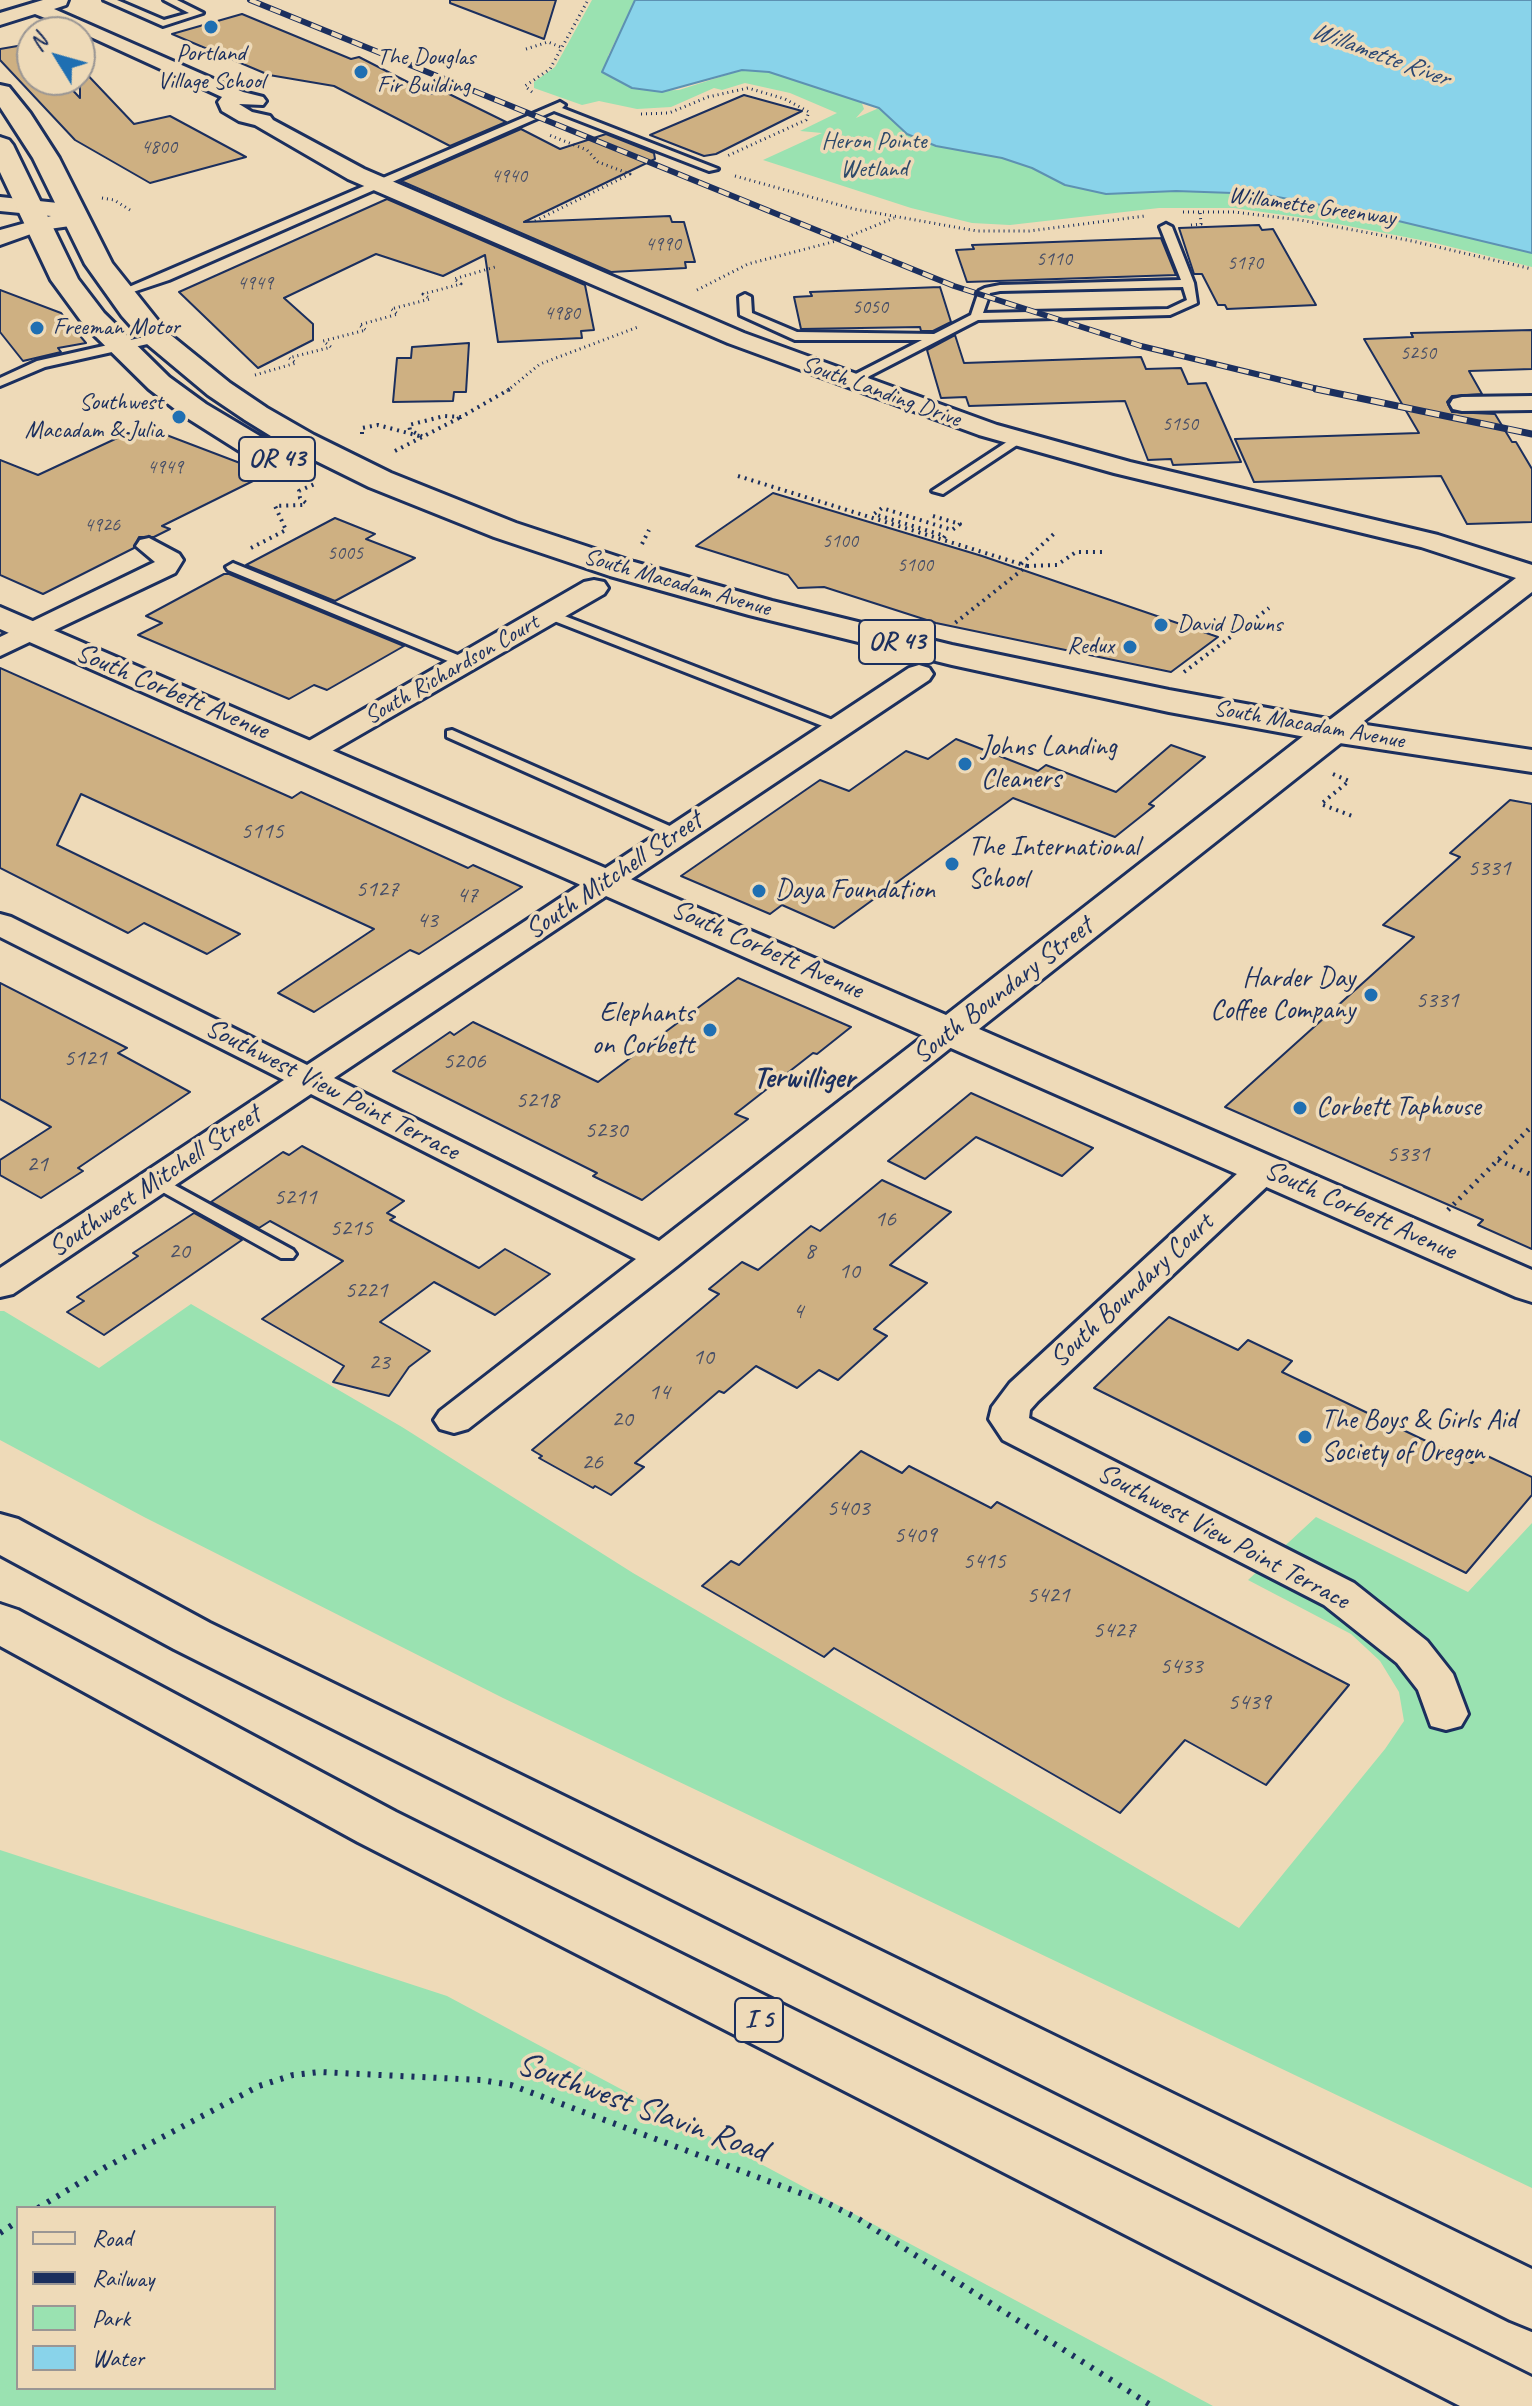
<!DOCTYPE html>
<html>
<head>
<meta charset="utf-8">
<style>
  body { margin:0 }
  #map { position:relative; width:1532px; height:2406px; overflow:hidden; background:#eedab8; font-family:Caveat,sans-serif }
  canvas { display:block }
  .legend { position:absolute; left:16px; top:2206px; width:260px; height:184px; box-sizing:border-box; background:#eedab8; border:2px solid #9a9694; margin:0; padding:10px 14px; list-style:none; font-size:24px; color:#1b2f5e }
  .legend li { display:flex; align-items:center; gap:16px; height:40px }
  .legend b { width:40px; border:2px solid #9a9694 }
  .north { position:absolute; left:16px; top:16px; width:80px; height:80px; box-sizing:border-box; background:#eedab8; border:2px solid #9a9694; border-radius:50%; rotate:307deg; font-size:22px; font-weight:700; line-height:32px; text-align:center; color:#1b2f5e }
  .north::after { content:''; display:block; margin:auto; width:28px; height:36px; background:#1f6fb2; clip-path:polygon(50% 0,100% 100%,50% 72%,0 100%) }
</style>
</head>
<body>
<div id="map">
<canvas width="1532" height="2406"></canvas>
<ul class="legend">
<li><b style="height:10px;background:#eedab8"></b>Road</li>
<li><b style="height:10px;background:#1b2f5e"></b>Railway</li>
<li><b style="height:22px;background:#9ae2b1"></b>Park</li>
<li><b style="height:22px;background:#89d3ea"></b>Water</li>
</ul>
<div class="north">N</div>
</div>
<script>
const ctx = document.querySelector('canvas').getContext('2d');
ctx.lineJoin = 'round';
function paint(path, color) { ctx.fillStyle = color; ctx.fill(path, 'evenodd'); }
const poly = rows => new Path2D(rows.map(r => 'M' + r).join(''));
function strokePath(path, color, width, dash) { ctx.strokeStyle = color; ctx.lineWidth = width; ctx.lineCap = dash ? 'butt' : 'round'; ctx.setLineDash(dash || []); ctx.stroke(path); }
function label(font, color, halo, rows, align = 'center') {
  ctx.font = font + ' Caveat,sans-serif'; ctx.lineWidth = 7; ctx.setLineDash([]); ctx.textBaseline = 'middle'; ctx.strokeStyle = halo; ctx.fillStyle = color; for (const [text, x, y, turn = 0] of rows) {
    ctx.save(); ctx.translate(x, y); ctx.rotate((+turn || 0) * Math.PI / 180); ctx.textAlign = isNaN(turn) ? turn : align; if (halo) ctx.strokeText(text, 0, 0); ctx.fillText(text, 0, 0); ctx.restore();
  }
}
paint(poly([
  [592,0,635,0,608,56,649,91,679,90,742,70,769,72,861,101,864,109,856,118,879,108,908,134,936,146,1002,158,1032,168,1065,185,1106,194,1176,191,1261,194,1365,213,1532,253,1532,267,1431,242,1312,219,1234,208,1159,208,1010,225,972,223,911,208,763,160,822,133,800,131,837,113,790,93,745,83,722,90,714,88,671,107,637,109,599,101,582,105,534,88,534,82,555,67],
  [191,1304,402,1427,633,1573,1239,1928,1385,1749,1404,1721,1399,1692,1380,1661,1351,1634,1248,1580,1316,1517,1468,1592,1532,1523,1532,2188,503,1698,144,1517,0,1440,0,1311,4,1311,99,1368],
  [0,1850,447,1996,1213,2406,0,2406],
  [18,2208,274,2208,274,2388,18,2388]
]), '#9ae2b1');
const water = poly([
  [635,0,1532,0,1532,253,1365,213,1261,194,1176,191,1106,194,1065,185,1032,168,1002,158,936,146,907,134,879,108,769,72,742,70,662,92,632,88,602,72,635,0]
]);
paint(water, '#89d3ea');
strokePath(water, '#5d91b2', 2);
const building = poly([
  [450,0,556,0,544,39,450,3,450,0],
  [242,14,351,59,359,57,431,94,443,91,506,122,450,146,334,86,269,75,172,34,242,14],
  [29,44,32,48,32,80,63,80,80,98,80,67,134,124,170,116,246,157,150,183,75,140,0,60,0,49,29,44],
  [744,95,802,111,716,154,704,156,650,135,744,95],
  [521,129,560,149,606,134,654,153,655,159,524,222,670,216,672,222,684,222,695,262,685,262,686,268,611,272,401,181,521,129],
  [387,199,585,285,594,330,581,331,582,338,498,342,485,255,443,276,376,254,284,298,313,324,313,340,258,368,179,292,387,199],
  [1259,225,1262,230,1273,229,1316,305,1227,309,1225,305,1218,305,1202,274,1194,274,1179,228,1259,225],
  [1161,238,1176,275,967,282,956,250,974,249,972,245,1161,238],
  [940,287,951,322,933,331,921,331,920,327,801,329,794,297,812,296,810,292,940,287],
  [0,290,61,313,86,343,58,348,61,352,23,361,0,332,0,290],
  [1532,330,1532,369,1469,371,1482,394,1452,396,1447,402,1452,412,1495,414,1512,442,1516,442,1532,469,1532,522,1467,524,1441,476,1254,482,1235,439,1419,433,1364,339,1413,337,1411,333,1532,330],
  [955,335,964,363,1141,357,1146,369,1181,368,1188,384,1206,383,1241,462,1173,465,1171,459,1148,460,1125,401,969,406,966,397,941,398,927,350,955,335],
  [469,343,466,392,454,392,453,401,393,402,397,358,411,358,412,347,469,343],
  [148,428,261,471,246,478,253,481,162,526,170,529,154,537,139,537,134,548,43,594,0,575,0,460,38,475,128,433,133,435,148,428],
  [773,493,982,556,1218,637,1171,672,936,623,824,587,798,588,788,575,696,546,773,493],
  [335,518,375,534,366,539,415,558,335,601,246,565,335,518],
  [224,574,229,574,404,646,327,690,314,685,289,699,138,635,162,623,146,616,224,574],
  [0,668,292,798,301,792,468,868,473,865,522,887,419,954,410,950,314,1012,278,993,374,929,81,794,57,845,240,934,207,954,144,923,128,933,0,868,0,668],
  [956,739,1038,771,1046,765,1116,792,1171,745,1205,757,1149,804,1154,806,1115,837,1013,798,834,928,782,905,770,914,681,876,820,780,849,791,906,751,928,759,956,739],
  [1510,800,1532,804,1532,1249,1478,1225,1483,1220,1225,1107,1414,937,1383,925,1460,857,1450,853,1510,800],
  [738,978,851,1027,817,1054,813,1053,735,1114,748,1119,642,1200,593,1176,597,1173,393,1071,450,1032,454,1035,473,1022,598,1082,738,978],
  [0,983,127,1048,118,1053,190,1092,78,1168,83,1171,41,1198,0,1175,0,1160,51,1127,0,1099,0,983],
  [971,1093,1093,1148,1062,1176,976,1137,925,1179,888,1161,971,1093],
  [302,1146,404,1201,387,1213,395,1217,390,1220,479,1268,505,1249,550,1274,495,1315,434,1282,380,1322,430,1351,409,1367,389,1396,333,1382,344,1366,262,1319,343,1261,270,1221,259,1228,211,1202,283,1152,289,1155,302,1146],
  [882,1180,951,1212,890,1265,927,1283,874,1329,887,1336,838,1380,819,1370,797,1388,756,1366,724,1393,719,1391,635,1463,644,1467,611,1495,595,1486,593,1488,539,1458,542,1456,532,1450,719,1294,709,1289,742,1262,758,1270,811,1226,820,1231,882,1180],
  [194,1213,242,1240,104,1335,67,1312,84,1301,77,1297,138,1256,133,1253,194,1213],
  [1169,1317,1238,1350,1248,1340,1292,1361,1282,1372,1472,1463,1481,1453,1532,1477,1532,1495,1466,1573,1094,1388,1169,1317],
  [861,1451,902,1473,909,1466,991,1508,997,1502,1349,1685,1266,1785,1185,1740,1120,1813,834,1648,824,1657,702,1586,731,1561,739,1565,861,1451]
]);
paint(building, '#ceb082');
strokePath(building, '#1b2f5e', 2);
const service = poly([
  [104,0,117,0,164,20,189,13,164,0,177,0,203,13,163,26,104,0],
  [560,102,565,105,562,108,718,169,709,171,554,111,169,280,121,296,115,293,560,102],
  [1166,224,1172,227,1194,283,1197,303,1170,315,978,320,850,386,844,382,846,379,922,340,795,340,740,315,739,297,745,294,751,297,752,313,797,332,934,334,971,315,979,291,985,288,1000,285,1181,280,1160,227,1166,224],
  [1183,287,1187,300,1168,309,983,313,990,293,1000,291,1183,287],
  [157,334,163,338,161,341,45,367,0,386,0,378,37,361,157,334],
  [1019,434,1025,438,1023,441,943,494,932,491,1019,434],
  [233,563,470,660,472,663,470,666,460,666,228,570,226,567,233,563],
  [549,610,843,724,845,727,843,730,833,730,544,617,544,611,549,610],
  [452,730,681,831,684,834,681,837,671,837,447,737,447,731,452,730],
  [156,1175,293,1250,296,1254,293,1258,281,1258,150,1185,147,1181,156,1175]
]);
const minor = poly([
  [43,0,68,0,66,5,54,9,243,92,263,97,266,101,263,105,239,104,252,112,270,116,273,120,364,169,744,333,997,425,1130,462,1438,535,1532,565,1532,592,1343,737,1333,740,1323,737,1318,731,1323,725,1516,578,1421,547,1114,473,979,435,728,343,348,179,255,125,239,121,222,111,218,102,222,97,80,32,35,14,0,25,0,13,43,0],
  [0,197,58,203,66,205,69,210,66,214,84,214,87,219,84,224,42,230,0,245,0,230,51,216,0,211,0,197],
  [1532,396,1532,410,1462,411,1453,409,1450,404,1453,399,1462,397,1532,396],
  [149,538,179,554,183,560,175,573,0,656,0,637,155,562,136,546,140,540,149,538],
  [594,580,604,582,608,588,604,594,320,758,310,761,300,758,295,752,300,746,584,582,594,580],
  [919,665,929,668,933,674,929,680,334,1078,659,1241,939,1024,951,1021,963,1024,968,1031,963,1038,677,1266,468,1429,454,1433,440,1429,434,1420,440,1411,636,1259,311,1094,13,1294,0,1297,0,1268,284,1080,0,937,0,914,11,917,307,1065,909,668,919,665],
  [1264,1158,1277,1161,1282,1169,1277,1177,1038,1401,1030,1410,1029,1418,1354,1583,1427,1641,1453,1674,1468,1714,1461,1726,1446,1730,1431,1726,1418,1690,1397,1663,1324,1605,1003,1440,989,1419,992,1407,1010,1383,1251,1161,1264,1158]
]);
const tertiary = poly([
  [0,607,946,1015,1320,723,1333,720,1346,723,1351,731,1346,739,979,1029,1532,1270,1532,1302,1516,1297,0,629,0,607]
]);
const primary = poly([
  [0,85,9,87,30,113,59,158,112,263,167,332,230,383,267,408,314,435,391,473,516,523,634,562,772,601,952,645,1169,690,1333,720,1532,750,1532,772,1333,742,1169,712,952,665,749,615,610,576,494,537,369,487,292,449,245,420,208,395,147,344,122,316,85,264,33,158,0,107,0,85],
  [0,137,9,140,13,145,78,279,104,313,169,377,206,404,263,438,267,445,263,452,252,454,241,452,184,416,149,389,84,325,51,280,0,172,0,137]
]);
const motorway = poly([
  [0,1514,18,1519,210,1623,1532,2269,1532,2329,1510,2320,174,1649,0,1555,0,1514],
  [0,1604,18,1610,396,1812,1532,2377,1532,2406,1460,2406,358,1842,0,1646,0,1604]
]);
strokePath(service, '#1b2f5e', 6);
strokePath(minor, '#1b2f5e', 6);
strokePath(tertiary, '#1b2f5e', 6);
strokePath(primary, '#1b2f5e', 6);
strokePath(motorway, '#1b2f5e', 6);
strokePath(poly([
  [526,49,548,42,563,48],
  [532,92,525,86,550,69,588,0],
  [641,114,669,113,708,97,748,88,785,99,809,112,806,120,727,156],
  [735,176,854,209,977,231,1029,231,1145,216],
  [102,198,114,200,130,210],
  [1183,212,1234,212,1300,220,1412,241,1532,269],
  [535,221,630,174,598,162,587,150,549,135],
  [1191,225,1201,224,1200,211],
  [697,290,748,264,840,240,894,218],
  [255,375,296,363,289,358,331,347,323,341,366,330,359,325,398,314,391,309,430,299,423,294,461,284,454,279,495,267],
  [507,391,540,364,638,327]
]), '#1b2f5e', 3, [1, 4]);
strokePath(poly([
  [362,434,362,428,378,425,423,437,410,430,409,425,444,416,461,417,510,389],
  [395,451,461,417],
  [738,476,1027,566,955,623],
  [933,516,960,524,952,530,882,508,874,514,945,536,943,539],
  [642,544,649,530],
  [251,548,286,530,275,506,303,505,306,503,300,498,299,491,317,483],
  [1021,564,1057,531],
  [1027,566,1057,565,1076,552,1105,552],
  [1184,672,1269,608],
  [1333,774,1349,781,1321,804,1355,817]
]), '#1b2f5e', 4, [2, 5]);
strokePath(poly([
  [1498,1160,1532,1175],
  [1448,1210,1532,1126]
]), '#1b2f5e', 5, [2, 6]);
strokePath(poly([
  [38,2208,104,2168,259,2086,293,2075,320,2072,481,2080,511,2085,827,2203,857,2218,1152,2406],
  [0,2233,18,2221]
]), '#1b2f5e', 6, [3, 8]);
paint(service, '#eedab8');
paint(minor, '#eedab8');
paint(tertiary, '#eedab8');
paint(primary, '#eedab8');
paint(motorway, '#eedab8');
const railFar1 = poly([
  [250,0,954,286,1141,346,1326,391]
]);
const rail = poly([
  [1316,389,1532,434]
]);
strokePath(railFar1, '#1b2f5e', 6);
strokePath(rail, '#1b2f5e', 7);
strokePath(railFar1, '#eedab8', 4, [11]);
strokePath(rail, '#eedab8', 5, [14]);
for (const [x, y, r, color] of [
  [211,27,8,"#1f6fb2"],
  [361,72,8,"#1f6fb2"],
  [37,328,8,"#1f6fb2"],
  [179,417,8,"#1f6fb2"],
  [1161,625,8,"#1f6fb2"],
  [1130,647,8,"#1f6fb2"],
  [965,764,8,"#1f6fb2"],
  [952,864,8,"#1f6fb2"],
  [759,891,8,"#1f6fb2"],
  [1371,995,8,"#1f6fb2"],
  [710,1030,8,"#1f6fb2"],
  [1300,1108,8,"#1f6fb2"],
  [1305,1437,8,"#1f6fb2"]
]) { const dot = new Path2D(); dot.arc(x, y, r, 0, 2 * Math.PI); ctx.fillStyle = color; ctx.fill(dot); strokePath(dot, '#eedab8', 3); }
label('20px', '#484f67', null, [
  ["4800",159,148],
  ["4940",509,177],
  ["4990",663,245],
  ["5110",1054,260],
  ["5170",1245,264],
  ["4949",255,284],
  ["5050",870,308],
  ["4980",562,314],
  ["5250",1418,354],
  ["5150",1180,425],
  ["4949",165,468],
  ["4926",102,526],
  ["5100",840,542],
  ["5005",345,554],
  ["5100",915,566]
]);
label('24px', '#1b2f5e', '#eedab8', [
  ["Portland",211,54,"center"],
  ["Village School",211,82,"center"],
  ["The Douglas",377,58],
  ["Fir Building",377,86],
  ["Freeman Motor",53,328],
  ["Southwest",163,403,"right"],
  ["Macadam & Julia",163,431,"right"],
  ["David Downs",1177,625],
  ["Redux",1114,647,"right"]
], 'left');
label('24px', '#2e4a6a', '#eedab8', [
  ["Heron Pointe",874,142],
  ["Wetland",874,170]
]);
label('24px', '#1b2f5e', '#eedab8', [
  ["Willamette Greenway",1312,207,8],
  ["South Landing Drive",881,392,20],
  ["South Macadam Avenue",677,583,16],
  ["South Richardson Court",452,670,-30],
  ["South Macadam Avenue",1309,725,10]
]);
label('24px', '#484f67', null, [
  ["5115",262,832],
  ["5331",1489,869],
  ["5127",377,890],
  ["47",467,896],
  ["43",427,921],
  ["5331",1437,1001],
  ["5121",85,1059],
  ["5206",464,1062],
  ["5218",537,1101],
  ["5230",606,1131],
  ["5331",1408,1155],
  ["21",37,1165],
  ["5211",295,1198],
  ["16",885,1220],
  ["5215",351,1229],
  ["20",179,1252],
  ["8",810,1252],
  ["10",849,1272],
  ["5221",366,1291],
  ["4",798,1312],
  ["10",703,1358],
  ["23",379,1363],
  ["14",659,1393],
  ["20",622,1420],
  ["26",592,1463],
  ["5403",848,1509],
  ["5409",915,1536],
  ["5415",984,1562],
  ["5421",1048,1596],
  ["5427",1114,1631],
  ["5433",1181,1667],
  ["5439",1249,1703]
]);
label('italic 26px', '#2c4873', '#eedab8', [
  ["Willamette River",1380,55,20]
]);
for (const [x, y, w] of [
  [277,459,76],
  [897,642,76],
  [759,2020,48]
]) { const box = new Path2D(); box.roundRect(x - w / 2, y - 22, w, 44, 6); ctx.fillStyle = '#eedab8'; ctx.fill(box); strokePath(box, '#1b2f5e', 2); }
label('bold 26px', '#1b2f5e', null, [
  ["OR 43",277,459],
  ["OR 43",897,642],
  ["I 5",759,2020]
]);
label('28px', '#1b2f5e', '#eedab8', [
  ["South Corbett Avenue",172,692,23],
  ["South Mitchell Street",614,876,-34],
  ["South Corbett Avenue",767,950,24],
  ["South Boundary Street",1003,991,-38],
  ["Southwest View Point Terrace",332,1090,27],
  ["Southwest Mitchell Street",155,1182,-34],
  ["South Corbett Avenue",1360,1211,24],
  ["South Boundary Court",1132,1291,-43],
  ["Southwest View Point Terrace",1223,1537,28]
]);
label('28px', '#1b2f5e', '#eedab8', [
  ["Johns Landing",981,748],
  ["Cleaners",981,780],
  ["The International",968,848],
  ["School",968,880],
  ["Daya Foundation",775,891],
  ["Harder Day",1355,979,"right"],
  ["Coffee Company",1355,1011,"right"],
  ["Elephants",694,1014,"right"],
  ["on Corbett",694,1046,"right"],
  ["Corbett Taphouse",1316,1108],
  ["The Boys & Girls Aid",1321,1421],
  ["Society of Oregon",1321,1453]
], 'left');
label('bold 30px', '#1b2f5e', '#eedab8', [
  ["Terwilliger",804,1079]
]);
label('34px', '#1b2f5e', '#eedab8', [
  ["Southwest Slavin Road",642,2108,20]
]);
</script>
</body>
</html>
